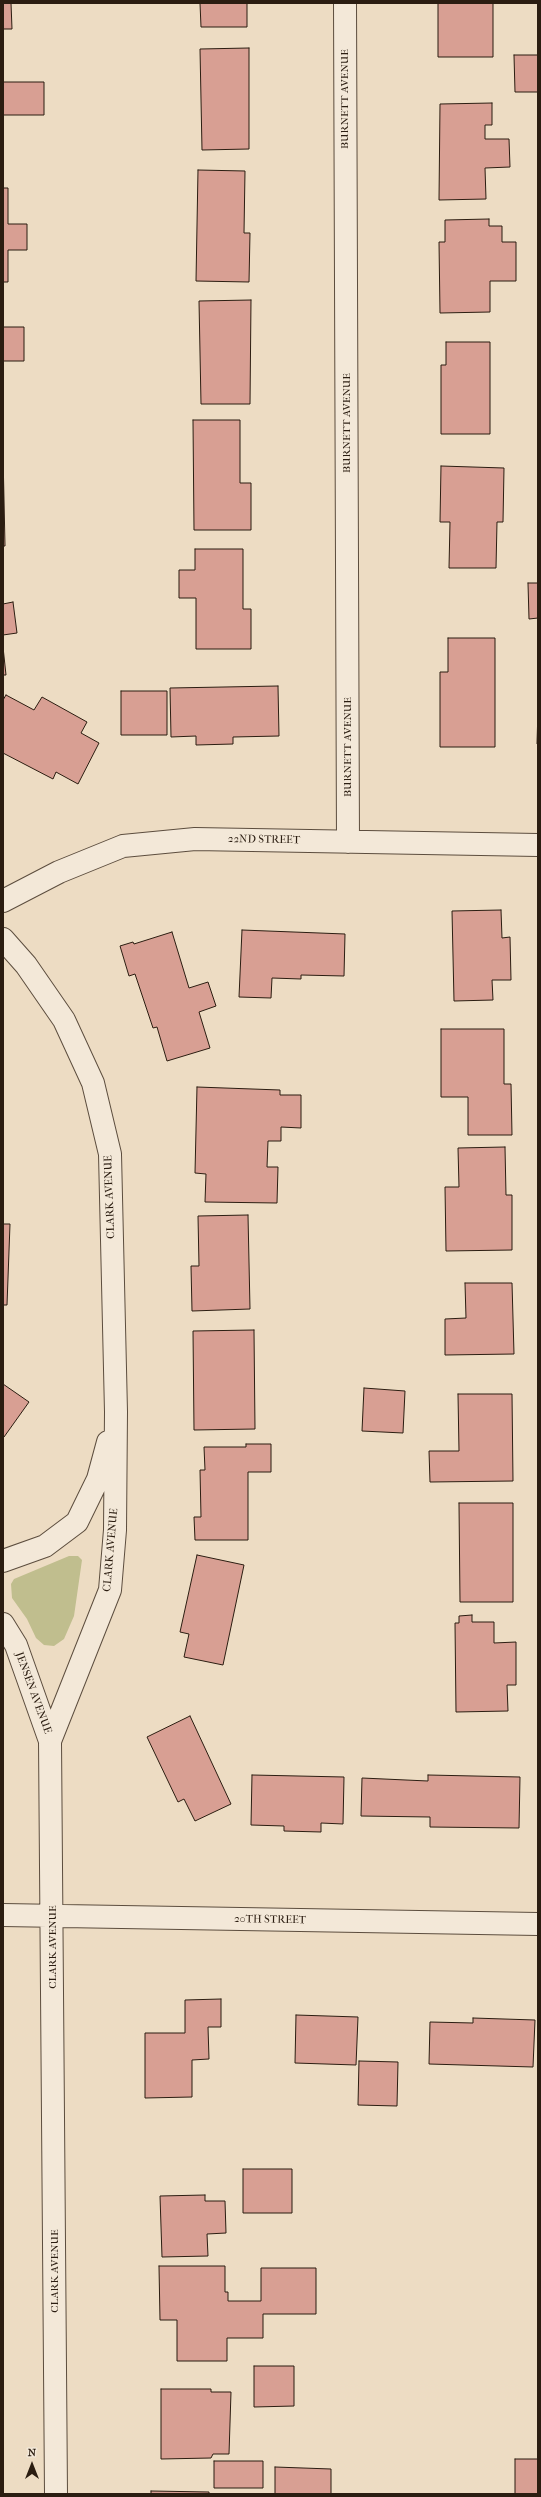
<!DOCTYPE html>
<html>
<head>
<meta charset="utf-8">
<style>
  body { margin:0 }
  #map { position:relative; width:541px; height:2497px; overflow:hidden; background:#eddcc3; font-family:"IM FELL French Canon",serif }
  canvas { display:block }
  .frame { position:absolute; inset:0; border:4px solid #2b1d11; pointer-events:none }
  .north { position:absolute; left:12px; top:2445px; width:40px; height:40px; -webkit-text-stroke:3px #f3e8d8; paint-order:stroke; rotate:0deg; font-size:11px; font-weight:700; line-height:16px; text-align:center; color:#2b1d11 }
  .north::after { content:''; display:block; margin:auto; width:14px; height:18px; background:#2b1d11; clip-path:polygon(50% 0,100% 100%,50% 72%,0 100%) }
</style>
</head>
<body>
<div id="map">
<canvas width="541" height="2497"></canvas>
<div class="frame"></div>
<div class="north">N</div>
</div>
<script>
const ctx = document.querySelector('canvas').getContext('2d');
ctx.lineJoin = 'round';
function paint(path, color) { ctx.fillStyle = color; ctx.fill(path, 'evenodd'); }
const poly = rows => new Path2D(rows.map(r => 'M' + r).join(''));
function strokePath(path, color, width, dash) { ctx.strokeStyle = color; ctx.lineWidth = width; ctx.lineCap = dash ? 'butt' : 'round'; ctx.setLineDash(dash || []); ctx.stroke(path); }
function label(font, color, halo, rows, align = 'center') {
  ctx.font = font + ' "IM FELL French Canon",serif'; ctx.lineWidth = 4; ctx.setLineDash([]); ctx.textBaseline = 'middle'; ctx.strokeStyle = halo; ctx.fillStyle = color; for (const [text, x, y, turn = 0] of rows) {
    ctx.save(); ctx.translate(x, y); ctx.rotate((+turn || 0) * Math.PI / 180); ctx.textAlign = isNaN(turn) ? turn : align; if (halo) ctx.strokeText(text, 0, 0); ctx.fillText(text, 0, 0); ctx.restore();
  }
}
paint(poly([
  [69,1556,78,1556,82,1560,74,1616,64,1639,54,1646,44,1645,36,1638,27,1619,12,1598,11,1584,14,1579]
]), '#c0be8e');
const building = poly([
  [3,3,11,3,12,29,3,29,3,3],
  [200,3,247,3,247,27,201,27,200,3],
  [438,3,493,3,493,57,438,57,438,3],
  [249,48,249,149,202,150,200,49,249,48],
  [514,55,538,55,538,92,515,92,514,55],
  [3,82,44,82,44,115,3,115,3,82],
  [492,103,492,125,485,125,485,139,509,139,510,167,485,168,486,199,439,200,440,104,492,103],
  [198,170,245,171,244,233,250,233,249,282,196,281,198,170],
  [3,188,8,188,8,224,27,224,27,250,8,250,8,282,3,282,3,188],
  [489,219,489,226,502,226,502,242,516,242,516,281,490,281,490,312,440,313,439,242,445,242,445,220,489,219],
  [251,300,250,404,201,404,199,301,251,300],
  [3,327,24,327,24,361,3,361,3,327],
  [446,342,490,342,490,434,441,434,441,365,446,365,446,342],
  [193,420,240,420,240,483,251,483,251,530,194,530,193,420],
  [3,454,5,546,3,546,3,454],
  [441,466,504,468,503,522,497,522,496,568,449,568,450,522,440,522,441,466],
  [195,549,243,549,243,609,251,609,251,649,196,649,196,598,179,598,179,570,195,570,195,549],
  [528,583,538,583,538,618,529,619,528,583],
  [13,602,17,633,3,635,3,604,13,602],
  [448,638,495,638,495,747,440,747,440,672,448,672,448,638],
  [3,647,6,675,3,675,3,647],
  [278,686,279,736,233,737,233,744,196,745,196,736,171,737,170,688,278,686],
  [121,691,167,691,167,735,121,735,121,691],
  [6,695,34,710,42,697,87,722,81,733,99,743,78,784,56,772,53,779,3,753,3,700,6,695],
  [538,709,538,744,537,744,538,709],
  [501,910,502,938,510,937,511,980,492,980,493,1000,454,1001,452,911,501,910],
  [242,930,345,934,344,976,301,975,301,979,272,978,271,998,239,997,242,930],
  [172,932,189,988,208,982,216,1006,199,1012,210,1048,167,1061,157,1027,153,1028,135,974,129,976,120,946,133,942,134,944,172,932],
  [441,1029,504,1029,504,1084,511,1084,512,1135,468,1135,468,1097,441,1097,441,1029],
  [197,1087,280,1090,280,1095,301,1095,301,1128,281,1127,281,1141,268,1141,267,1167,278,1167,277,1203,205,1202,206,1174,195,1173,197,1087],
  [505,1147,506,1195,512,1195,512,1250,446,1251,445,1187,459,1187,458,1148,505,1147],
  [248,1215,250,1309,192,1311,191,1266,199,1266,198,1216,248,1215],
  [3,1224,10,1224,7,1305,3,1305,3,1224],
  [465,1283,512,1283,514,1354,445,1355,445,1319,466,1318,465,1283],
  [254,1330,255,1429,194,1430,193,1331,254,1330],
  [3,1384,29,1402,4,1437,3,1437,3,1384],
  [364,1388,405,1391,403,1433,362,1431,364,1388],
  [458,1394,512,1394,513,1481,430,1482,429,1451,459,1451,458,1394],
  [246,1444,271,1444,271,1472,248,1472,248,1540,195,1540,194,1517,201,1517,200,1470,205,1470,204,1447,246,1447,246,1444],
  [459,1503,513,1503,513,1602,460,1602,459,1503],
  [197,1555,244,1565,223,1665,184,1657,189,1634,180,1632,197,1555],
  [472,1615,472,1622,494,1622,494,1643,516,1642,516,1685,507,1685,508,1711,456,1712,455,1623,459,1623,459,1616,472,1615],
  [190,1716,231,1804,195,1821,184,1799,178,1802,147,1737,190,1716],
  [252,1775,344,1777,343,1824,321,1823,321,1832,284,1831,284,1826,251,1825,252,1775],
  [428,1775,520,1777,519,1828,430,1827,430,1817,361,1816,362,1778,428,1781,428,1775],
  [221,1999,221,2027,208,2027,209,2059,192,2060,192,2097,145,2098,145,2033,185,2033,185,2000,221,1999],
  [296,2015,358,2017,356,2065,295,2063,296,2015],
  [473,2018,535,2020,533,2067,429,2064,430,2022,473,2023,473,2018],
  [359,2061,398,2062,397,2106,358,2105,359,2061],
  [243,2169,292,2169,292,2213,243,2213,243,2169],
  [205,2195,205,2201,225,2201,226,2233,207,2234,208,2256,162,2257,160,2196,205,2195],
  [159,2266,225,2266,225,2292,228,2292,228,2301,261,2301,261,2268,316,2268,316,2314,263,2314,263,2338,227,2338,227,2361,177,2361,177,2320,160,2320,159,2266],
  [254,2366,294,2366,294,2406,254,2407,254,2366],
  [161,2389,211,2389,211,2392,231,2392,229,2454,213,2454,211,2458,161,2459,161,2389],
  [515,2459,538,2459,538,2494,515,2494,515,2459],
  [214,2461,263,2461,263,2488,214,2488,214,2461],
  [275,2467,331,2469,331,2494,275,2494,275,2467],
  [151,2491,209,2492,209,2494,151,2494,151,2491]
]);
paint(building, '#d89f93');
strokePath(building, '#2b1d11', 1);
const minor = poly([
  [345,3,348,842],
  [3,901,59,872,123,846,195,839,538,845],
  [3,939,26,965,64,1020,93,1083,110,1154,116,1412,115,1530,110,1590,50,1741,56,2494],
  [3,1561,45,1546,77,1522,98,1479,108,1442],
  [3,1624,16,1645,50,1741],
  [3,1915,538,1924]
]);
strokePath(minor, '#5c4d3e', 24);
strokePath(minor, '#f3e8d8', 22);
label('11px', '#2b1d11', '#f3e8d8', [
  ["BURNETT AVENUE",345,99,-90],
  ["BURNETT AVENUE",347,423,-90],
  ["BURNETT AVENUE",348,747,-90],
  ["22ND STREET",264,840,1],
  ["CLARK AVENUE",110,1197,-92],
  ["CLARK AVENUE",111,1550,-85],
  ["JENSEN AVENUE",33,1693,70],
  ["20TH STREET",270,1920,1],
  ["CLARK AVENUE",53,1947,-90],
  ["CLARK AVENUE",55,2271,-90]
]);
</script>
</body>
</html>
